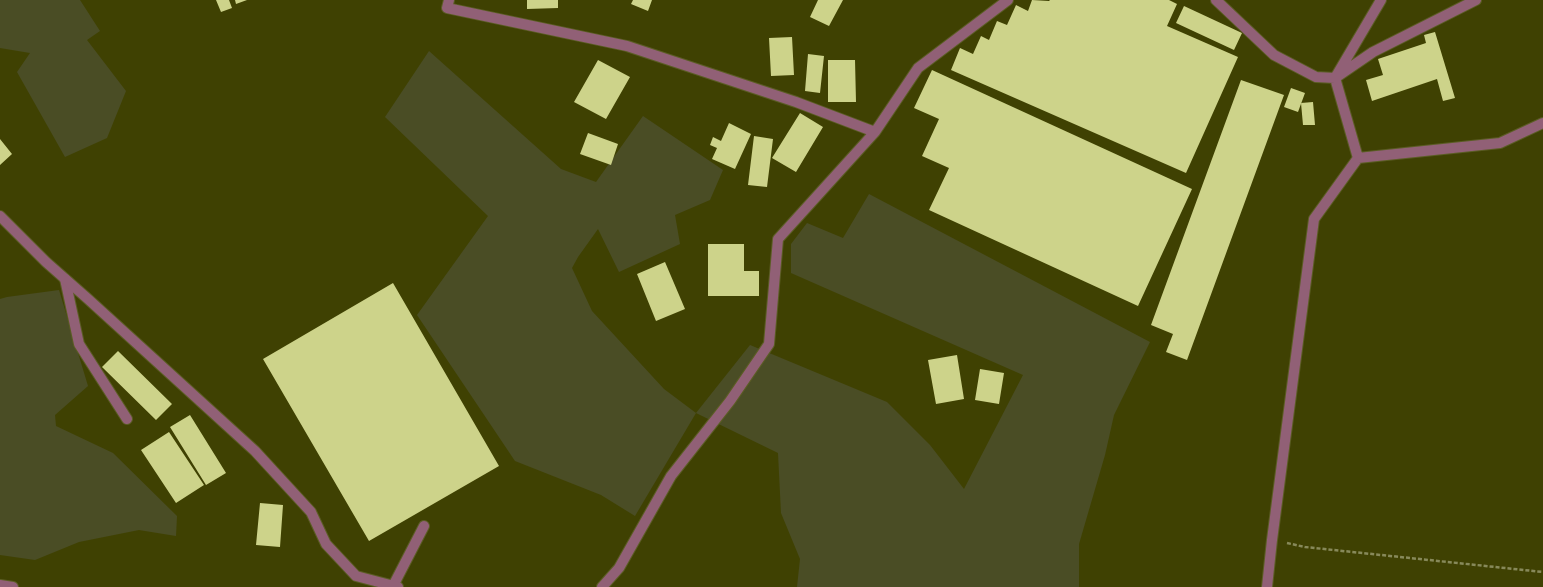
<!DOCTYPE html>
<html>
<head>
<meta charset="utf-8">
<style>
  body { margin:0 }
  canvas { display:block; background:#3f4102 }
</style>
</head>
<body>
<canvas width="1543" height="587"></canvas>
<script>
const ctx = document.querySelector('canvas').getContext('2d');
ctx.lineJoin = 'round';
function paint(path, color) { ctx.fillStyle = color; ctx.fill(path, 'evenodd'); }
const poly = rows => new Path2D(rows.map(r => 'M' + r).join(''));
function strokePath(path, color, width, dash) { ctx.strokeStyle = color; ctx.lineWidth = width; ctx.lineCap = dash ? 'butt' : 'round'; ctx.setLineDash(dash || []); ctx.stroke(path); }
paint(poly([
  [0,0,80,0,100,31,87,40,126,91,107,138,65,157,17,72,30,53,0,48],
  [429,51,561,169,596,182,643,116,723,170,710,200,675,215,680,244,619,272,598,229,578,257,572,268,592,311,664,389,696,413,750,345,887,402,930,445,964,489,1023,375,791,273,791,244,807,223,843,238,869,194,1150,342,1114,415,1105,455,1079,544,1079,587,797,587,800,559,781,513,778,453,696,413,635,516,601,495,515,461,417,315,488,216,385,117],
  [59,290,88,386,55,415,56,426,113,453,177,516,176,536,139,530,79,542,35,560,0,555,0,299,7,297]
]), '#4a4d25');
paint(poly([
  [216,0,229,0,232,8,221,12],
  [235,0,247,0,236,4],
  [527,0,558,0,558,8,527,9],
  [633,0,652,0,648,11,631,4],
  [818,0,843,0,829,26,810,17],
  [1032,0,1049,1,1050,0,1169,0,1177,4,1167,26,1238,57,1186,173,951,70,960,48,973,54,981,36,989,40,997,21,1007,25,1016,5,1028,11],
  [1184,6,1242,33,1234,50,1176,23],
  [1435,32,1455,98,1443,101,1437,79,1372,101,1366,80,1383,75,1378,59,1426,43,1424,35],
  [792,37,794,75,771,76,769,38],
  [808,54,824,56,820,93,805,91],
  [598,60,630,77,606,119,574,102],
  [828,60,855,60,856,102,828,102],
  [932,70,1192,189,1138,306,929,210,949,168,922,156,939,119,914,108],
  [1241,80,1284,95,1187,360,1166,352,1173,334,1151,325],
  [1291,88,1305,93,1298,112,1284,107],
  [1313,102,1315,125,1303,125,1301,103],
  [800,113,823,127,796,172,772,158],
  [729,123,751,134,735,169,712,159,717,148,710,145,713,137,721,141],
  [588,133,618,144,611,165,580,154],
  [754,136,773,139,767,187,748,185],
  [0,139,12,154,0,165],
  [708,244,744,244,744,271,759,271,759,296,708,296],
  [665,262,685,309,656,321,637,274],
  [393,283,499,466,369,541,263,359],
  [118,351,172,404,156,420,102,367],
  [957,355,964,399,936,404,928,360],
  [980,369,1004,373,999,404,975,400],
  [190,415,226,473,206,485,170,427],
  [169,432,204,485,176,503,141,450],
  [260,503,283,505,280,547,256,545]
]), '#cdd38a');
const service = poly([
  [65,279,79,344,127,419],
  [0,585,13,587],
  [393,586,424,526]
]);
const minor = poly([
  [449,0,447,8,627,46,796,102,875,132,918,68,1008,0],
  [1216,0,1274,55,1316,77,1335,78,1373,52,1476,0],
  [1358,158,1335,78,1381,0],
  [0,216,46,262,88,299,255,451,311,512,326,544,356,576,398,587],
  [602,587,619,568,671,476,730,401,769,344,778,239,875,132],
  [1267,587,1272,540,1314,219,1358,158,1500,143,1543,123]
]);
strokePath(service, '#5b5d24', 12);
strokePath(minor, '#5b5d24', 12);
strokePath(poly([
  [1287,543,1305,547,1543,572]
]), '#87895a', 2.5, [4, 2]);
strokePath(service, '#916076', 10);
strokePath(minor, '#916076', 10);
</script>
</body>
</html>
